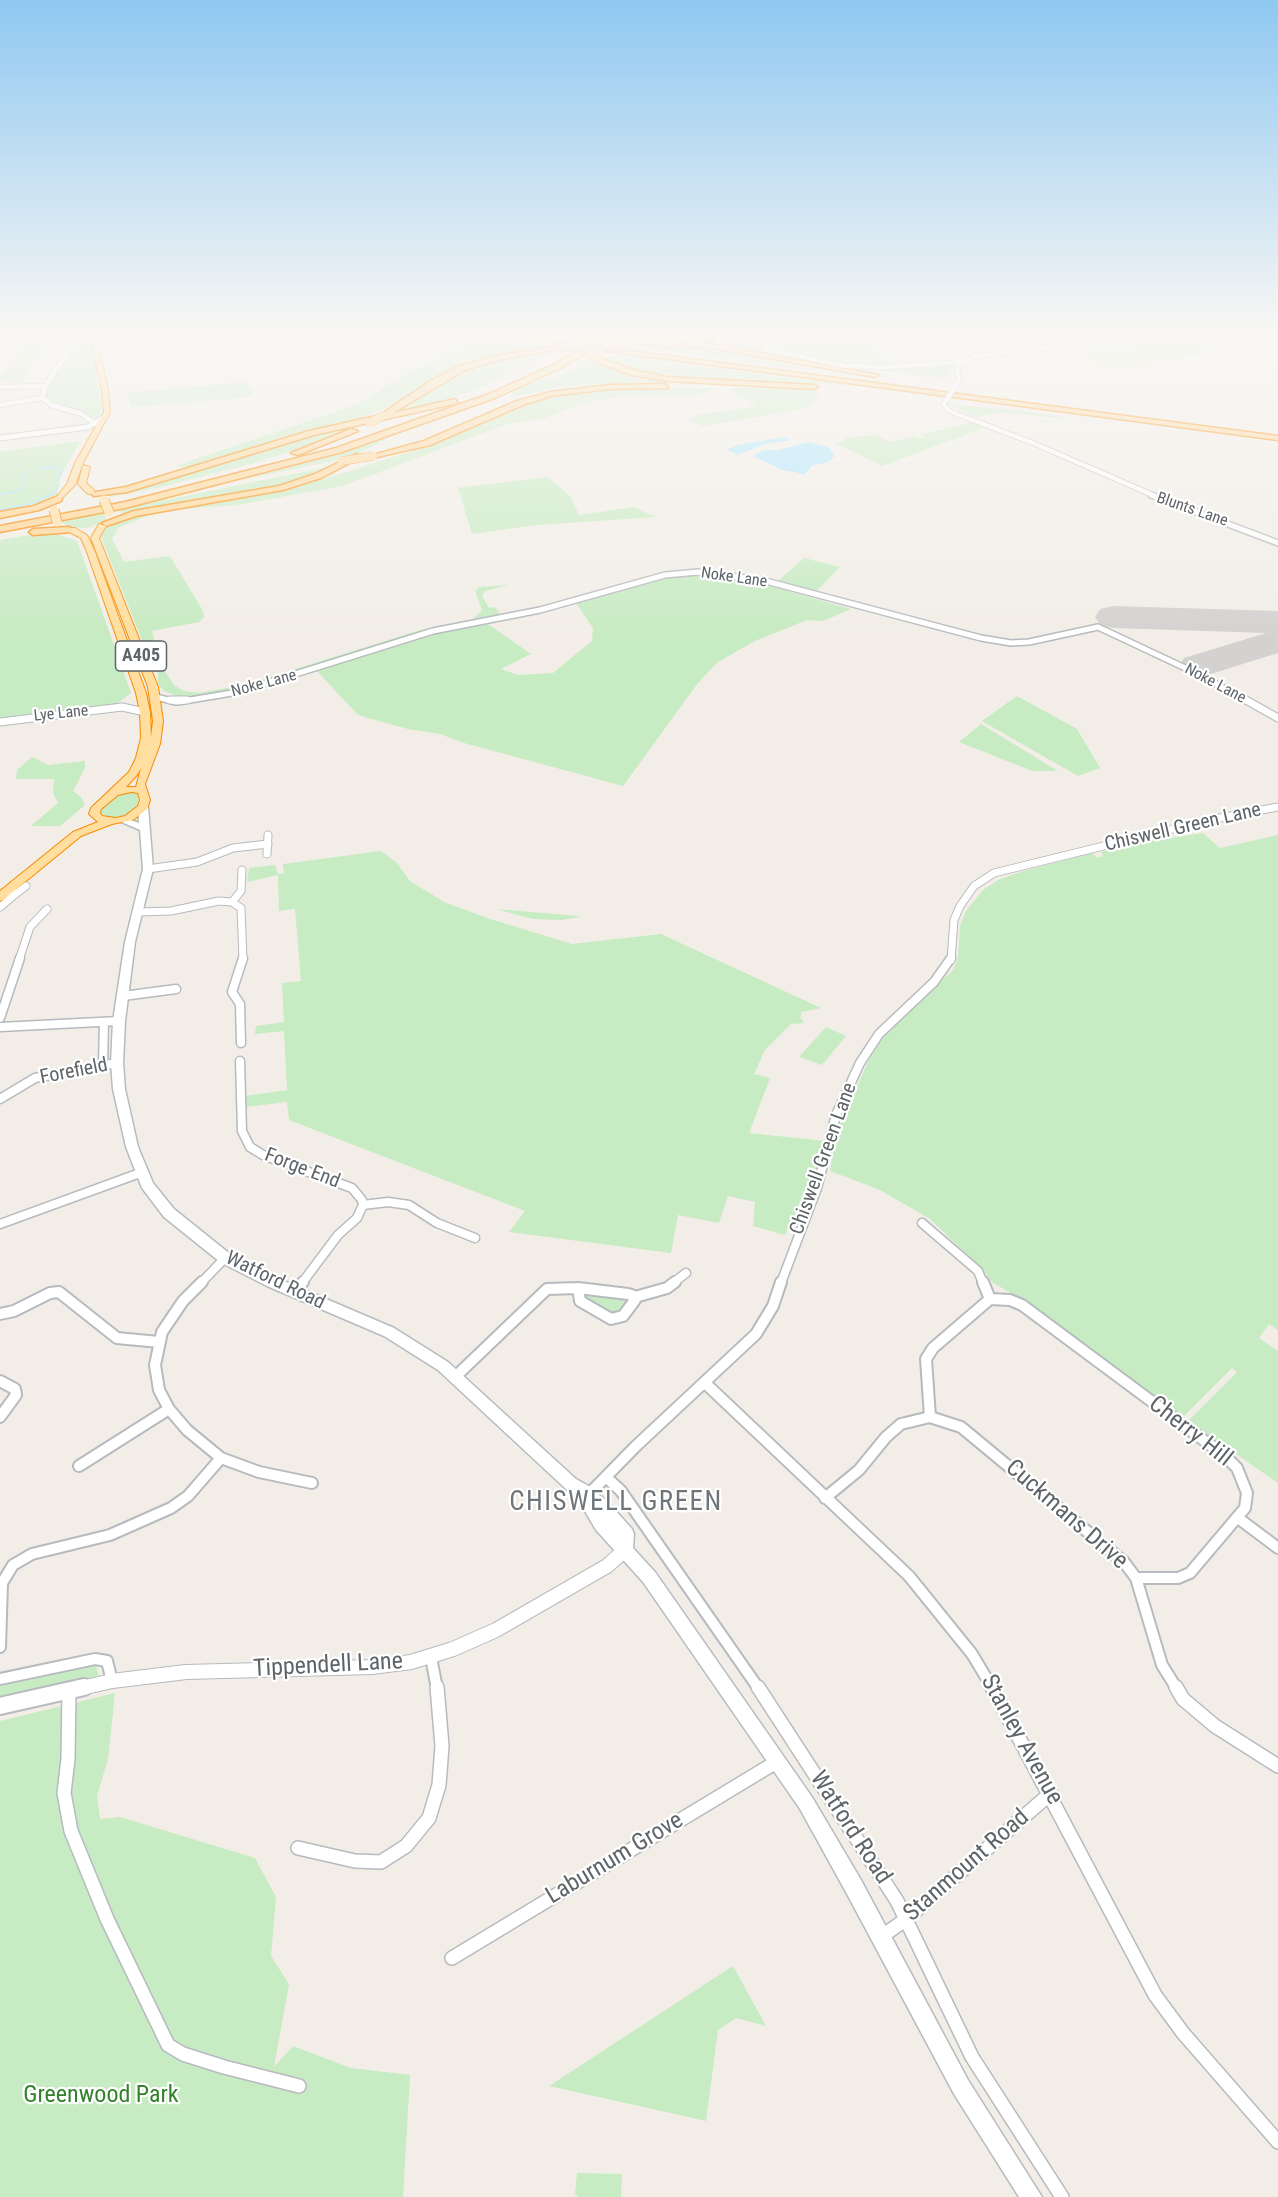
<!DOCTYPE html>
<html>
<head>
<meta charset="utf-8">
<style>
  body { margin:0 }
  canvas { display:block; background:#f2eee7 }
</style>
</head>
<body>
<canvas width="1278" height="2197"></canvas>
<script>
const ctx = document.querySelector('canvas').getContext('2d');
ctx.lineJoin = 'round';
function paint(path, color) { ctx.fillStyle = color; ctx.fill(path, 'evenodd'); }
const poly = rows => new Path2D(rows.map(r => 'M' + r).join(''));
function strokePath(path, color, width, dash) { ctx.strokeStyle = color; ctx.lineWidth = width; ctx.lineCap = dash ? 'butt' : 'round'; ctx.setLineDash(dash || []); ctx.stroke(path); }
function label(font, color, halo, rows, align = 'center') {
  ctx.font = font + ' "Roboto Condensed",sans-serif'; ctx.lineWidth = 4.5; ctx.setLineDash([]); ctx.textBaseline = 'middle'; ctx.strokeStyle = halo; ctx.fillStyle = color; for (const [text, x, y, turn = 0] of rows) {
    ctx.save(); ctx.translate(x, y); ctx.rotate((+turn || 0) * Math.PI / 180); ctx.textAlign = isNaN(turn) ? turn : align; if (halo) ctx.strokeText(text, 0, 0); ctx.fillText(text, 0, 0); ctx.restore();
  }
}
paint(poly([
  [84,332,88,332,92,347,102,408,99,418,92,418,43,398,51,380,74,350,82,344],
  [388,332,479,332,501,336,501,339,459,346,453,342,407,343],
  [626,332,682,332,684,334,669,341,610,342],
  [697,332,713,332,754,346,775,337,816,339,815,334,853,332,893,364,847,368,828,365,733,345],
  [1170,335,1211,353,1108,369,1085,358,1080,351,1094,349,1126,351,1146,346,1136,339],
  [41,337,46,343,45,348,21,382,0,381,0,376,24,345,23,340],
  [498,342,525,343,549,347,495,357,463,366,436,378,397,403,356,419,187,468,175,466,358,404,412,370,460,347],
  [630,344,695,345,820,371,682,353],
  [555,351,480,388,432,404,400,410,433,386,470,367,515,355],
  [615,355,685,365,840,384,708,381,676,377,667,373,652,374,634,370,604,358],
  [591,360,612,370,669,383,598,384,552,388,516,397,511,393,542,379,548,381],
  [950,363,954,366,946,379,871,369],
  [240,380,249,384,254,394,243,398,131,407,127,393,232,383],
  [632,388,717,388,699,395,623,396,582,403,546,418,507,424,343,486,237,505,172,510,144,517,118,528,112,539,124,562,170,556,203,611,204,617,199,622,152,631,161,665,174,685,184,691,199,693,244,685,420,630,473,619,482,610,475,591,479,587,509,585,485,591,482,596,489,608,495,607,502,616,444,627,243,688,198,698,184,699,164,691,158,684,158,673,152,666,101,537,107,526,138,515,295,488,432,445,532,403,557,396],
  [732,388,784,388,818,391,816,400,809,406,785,412,704,426,690,422,696,415,759,406,729,391],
  [948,404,1015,410,1065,417,1065,419,1008,413,994,413,978,418],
  [973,422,989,426,882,466,836,443,847,440,844,438,876,435,891,442,915,436,920,439,924,437,920,435],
  [354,427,318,443,251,464,161,487,111,497,106,494,135,489,278,445],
  [387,439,349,458,240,480,318,460],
  [80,441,61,475,57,494,36,503,0,512,0,452],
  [341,464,303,480,254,493,122,514,117,510],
  [547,477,570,496,579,515,633,507,656,517,537,525,472,534,458,488],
  [104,513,106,519,103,522,87,528,68,527,60,521],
  [35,534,56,534,77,541,131,693,114,706,0,720,0,540],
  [804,558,840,567,815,593,777,582],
  [699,573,746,579,851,609,823,621,807,620,755,641,718,662,698,683,623,786,464,743,440,734,408,729,364,717,357,714,317,671,430,633,485,622,531,654,501,669,518,675,553,673,592,641,593,628,576,603,663,577],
  [1017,696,1077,729,1100,768,1078,776,982,721],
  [981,724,1058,771,1032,771,959,742],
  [32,757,48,765,85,761,85,768,73,791,81,797,85,805,60,826,31,826,58,803,53,793,54,779,16,779,17,770],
  [127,792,139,794,138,803,132,812,116,818,100,814,101,807,116,795],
  [1203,833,1220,848,1278,835,1278,1330,1269,1324,1259,1338,1278,1351,1278,1483,1188,1421,1237,1372,1232,1368,1183,1417,1024,1301,992,1282,982,1269,930,1219,880,1190,830,1171,836,1133,868,1062,883,1038,953,970,958,958,960,926,966,911,983,890,998,880,1020,872,1092,853,1097,858,1103,856,1101,852,1137,843],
  [381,851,396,862,410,881,444,902,490,919,572,944,661,934,821,1008,802,1012,800,1017,804,1023,791,1024,765,1050,754,1074,770,1078,749,1133,825,1141,815,1175,785,1235,753,1226,755,1202,728,1196,719,1223,678,1215,671,1253,509,1232,525,1211,289,1120,287,1102,246,1107,245,1096,287,1090,284,1031,255,1034,256,1026,284,1022,282,983,301,981,295,909,279,911,278,875,247,882,249,868,275,865,278,874,284,873,283,864],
  [496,909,579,916,580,917,561,920,533,919],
  [826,1027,846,1036,822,1065,799,1057],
  [583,1292,622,1296,629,1300,617,1317,582,1301],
  [83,1666,96,1666,99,1676,0,1696,0,1684],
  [115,1693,108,1759,97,1796,100,1819,120,1817,255,1858,276,1897,271,1956,289,1984,274,2067,293,2046,351,2068,410,2075,403,2197,0,2197,0,1721],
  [733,1966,766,2026,736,2018,718,2030,706,2121,549,2086],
  [577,2173,622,2174,621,2197,578,2197,575,2193]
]), '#c7ebc2');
paint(poly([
  [784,437,790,440,765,444,738,455,727,450,737,445],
  [809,442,828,447,835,456,828,462,812,466,804,474,782,470,753,456,764,450,778,450]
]), '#a9e5ff');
strokePath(poly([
  [0,494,20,491,24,475,31,470],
  [0,510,33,503,54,493,61,471,53,467,38,468]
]), '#a9e5ff', 1.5);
paint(poly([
  [1113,606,1278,611,1278,653,1198,678,1184,674,1179,666,1184,658,1266,633,1113,628,1100,625,1095,617,1100,609,1113,606]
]), '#d4d2d0');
const minorFar5 = poly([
  [81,332,47,383,42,397,51,405,82,414,95,424],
  [786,332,765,346,770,350,845,366,887,367,961,362],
  [0,343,64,332],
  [959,380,957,367,961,362,977,356,1178,332],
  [0,387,45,386],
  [944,404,949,411,1033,443,1155,496],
  [0,405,42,398]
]);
const minorFar4 = poly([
  [1151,495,1278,543],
  [156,697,176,702],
  [178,702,238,692,433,631,540,610,665,575,698,572,762,580,981,638,1011,643,1029,642,1098,627,1198,674,1249,702]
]);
const minorFar3 = poly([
  [170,700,187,700],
  [1246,700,1278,718],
  [0,722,122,707,145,712],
  [267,854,268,835],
  [148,869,197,862,233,848,268,844],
  [13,896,26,886],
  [232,902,241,891,242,870],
  [0,907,13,896,10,895,13,886],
  [138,912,171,911,219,901,232,902,241,908,243,960],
  [19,960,30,927,47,909],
  [951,960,954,920,960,906,974,886,994,873,1209,820,1278,807]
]);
const minorFar2 = poly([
  [123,996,176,989],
  [0,1018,20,958],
  [0,1027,119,1021],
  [241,1043,240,1004,232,992,243,958],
  [240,1061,242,1131,250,1147,263,1155,352,1188,362,1200,363,1205,357,1218,338,1235,302,1283],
  [103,1065,104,1022],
  [0,1099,35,1078,117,1063],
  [363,1205,388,1202,409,1205,437,1223,475,1238],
  [922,1223,978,1271,983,1283],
  [0,1224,140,1173],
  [201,1283,225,1258],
  [673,1283,686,1273],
  [781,1283,817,1188,836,1115,860,1063,879,1034,934,982,951,958]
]);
const minorFar1 = poly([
  [202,1282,183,1301,162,1332,155,1365,159,1390,169,1409,187,1430,221,1458,259,1472,312,1483],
  [983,1282,990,1299],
  [578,1288,628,1294,634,1296,635,1300,623,1316,611,1319,580,1301,578,1288],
  [295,1292,303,1282],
  [635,1297,667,1288,675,1282],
  [990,1299,1010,1300,1022,1305,1225,1456,1237,1468,1247,1493,1245,1508,1190,1573,1178,1578,1136,1578],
  [0,1314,14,1311,50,1293,59,1292,117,1338,159,1342],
  [455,1377,547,1289,578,1288],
  [0,1381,15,1389,16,1395,0,1417],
  [705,1383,909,1576,972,1654,993,1689],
  [930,1417,926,1359,933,1348,990,1299],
  [79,1466,169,1409],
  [607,1478,621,1491,759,1689],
  [589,1494,636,1446,756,1334,773,1306,781,1282],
  [825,1498,859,1470,886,1437,901,1424,930,1417,961,1427,1124,1562,1136,1578,1162,1665,1177,1689],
  [1238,1518,1278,1548],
  [0,1647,2,1583,13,1565,32,1554,110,1535,171,1508,188,1496,221,1458],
  [431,1657,437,1689],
  [0,1679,95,1659,107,1661,112,1681]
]);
const minor = poly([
  [758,1687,897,1901,972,2057,1062,2197],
  [992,1687,1155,1995,1183,2033,1278,2142],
  [1176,1687,1183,1699,1215,1726,1278,1766],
  [69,1690,68,1759,64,1793,71,1831,107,1919,168,2045,183,2054,224,2067,299,2086],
  [298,1848,355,1861,381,1862,406,1846,429,1818,439,1785,442,1746,437,1687],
  [881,1937,905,1920,1051,1793],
  [452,1958,778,1761]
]);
const tertiaryFar2 = poly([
  [0,438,88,427,105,417]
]);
const tertiaryFar1 = poly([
  [77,1689,112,1681,186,1672,372,1667,411,1662,453,1649,496,1630,607,1566,625,1550]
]);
const tertiary = poly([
  [0,1706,84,1687]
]);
const secondary = poly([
  [143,804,148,807,153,869,135,942,125,1021,123,1063,125,1089,138,1147,153,1183,174,1209,230,1254,277,1278,394,1328,448,1362,576,1479,594,1489,596,1493,606,1500,632,1529,634,1534,633,1548,655,1572,812,1797,861,1880,968,2080,1042,2197,1019,2197,954,2094,847,1894,800,1809,643,1582,596,1530,586,1513,582,1501,566,1489,438,1370,384,1336,267,1286,220,1262,164,1217,142,1188,126,1147,113,1089,111,1063,113,1021,125,942,143,869,140,830,117,820,122,817,139,823,138,807,143,804]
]);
const trunk = poly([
  [89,332,95,332,108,390,110,412,83,463,75,485,60,500,56,498,67,484,75,463,104,412,102,390,89,332],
  [83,465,90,467,86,483,94,490,94,494,88,494,78,484,83,465],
  [99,524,106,526,99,538,158,687,163,721,160,744,145,784,150,800,147,809,133,820,112,824,81,836,4,899,0,901,0,891,73,832,98,822,89,814,91,808,129,772,136,758,141,738,140,712,136,693,87,552,81,538,69,532,69,528,75,528,87,535,95,552,146,693,150,712,151,737,153,721,148,687,91,538,99,524],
  [141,768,136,787,126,787,137,775,141,768],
  [131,792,138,793,140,800,138,806,125,816,116,818,102,816,100,813,101,809,118,795,131,792]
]);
const motorway = poly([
  [496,332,510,332,567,343,564,345,496,332],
  [612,332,620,332,563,367,495,398,342,452,125,508,0,532,0,526,125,502,336,448,489,394,557,363,612,332],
  [687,332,695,332,715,341,710,342,687,332],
  [632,341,711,344,879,375,875,377,711,348,630,344,632,341],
  [556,346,558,349,502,359,465,370,393,413,455,399,458,403,314,435,127,492,94,496,90,493,126,487,309,431,380,415,432,380,459,366,501,355,556,346],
  [608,348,1278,436,1278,440,606,351,608,348],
  [599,358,637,371,667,377,814,385,818,387,814,389,667,381,632,375,596,362,599,358],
  [665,384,668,388,609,389,551,396,523,405,430,445,373,458,369,456,424,441,517,401,550,392,609,385,665,384],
  [351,429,358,431,298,455,291,453,351,429],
  [356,454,363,456,321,478,283,490,136,516,106,526,102,523,134,511,279,486,315,474,356,454],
  [58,496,62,499,61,501,39,510,0,518,0,512,34,506,58,496],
  [69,527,73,530,72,532,33,535,29,532,33,529,69,527]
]);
strokePath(minorFar5, '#b7babe', 6);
strokePath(minorFar4, '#b7babe', 8);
strokePath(minorFar3, '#b7babe', 9);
strokePath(minorFar2, '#b7babe', 11);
strokePath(minorFar1, '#b7babe', 14);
strokePath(minor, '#b7babe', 16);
strokePath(tertiaryFar2, '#b7babe', 7);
strokePath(tertiaryFar1, '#b7babe', 16);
strokePath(tertiary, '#b7babe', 20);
strokePath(secondary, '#b5bbbf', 3);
strokePath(trunk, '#f88a00', 2);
strokePath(motorway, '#f88a00', 3);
strokePath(minorFar5, '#fff', 4.5);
strokePath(minorFar4, '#fff', 5);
strokePath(minorFar3, '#fff', 7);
strokePath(minorFar2, '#fff', 8);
strokePath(minorFar1, '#fff', 10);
strokePath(minor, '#fff', 13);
strokePath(tertiaryFar2, '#fff', 5);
strokePath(tertiaryFar1, '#fff', 14);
strokePath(tertiary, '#fff', 16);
paint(secondary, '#fff');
paint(trunk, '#ffde9f');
paint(motorway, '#ffd490');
const minorBridge = poly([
  [944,404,959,380]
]);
const trunkBridge = poly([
  [104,500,109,512],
  [54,510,57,522]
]);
const motorwayBridge = poly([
  [582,341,589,353,599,360],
  [556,348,632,343],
  [370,423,382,416],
  [342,461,373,456]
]);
strokePath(minorBridge, '#b7babe', 6, []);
strokePath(trunkBridge, '#f88a00', 11, []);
strokePath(motorwayBridge, '#f88a00', 9, []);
strokePath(minorBridge, '#fff', 4.5);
strokePath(trunkBridge, '#ffde9f', 9);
strokePath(motorwayBridge, '#ffd490', 8);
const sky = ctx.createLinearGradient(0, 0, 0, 639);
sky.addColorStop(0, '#8fc8f1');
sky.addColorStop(0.52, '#f9f7f4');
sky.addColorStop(1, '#f9f7f400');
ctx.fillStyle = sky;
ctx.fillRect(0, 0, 1278, 639);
label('16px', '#5e6468', '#fff', [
  ["Blunts Lane",1192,510,19],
  ["Noke Lane",734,578,8],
  ["Noke Lane",264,684,-15],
  ["Noke Lane",1215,684,28],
  ["Lye Lane",61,714,-6]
]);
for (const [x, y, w] of [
  [141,656,51]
]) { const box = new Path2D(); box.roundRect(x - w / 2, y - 15, w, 30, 4.5); ctx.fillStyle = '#fff'; ctx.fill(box); strokePath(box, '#5e6468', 1.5); }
label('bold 18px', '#5e6468', null, [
  ["A405",141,656]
]);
label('20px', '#5e6468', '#fff', [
  ["Chiswell Green Lane",1183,828,-13],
  ["Forefield",74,1072,-11],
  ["Chiswell Green Lane",824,1159,-70],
  ["Forge End",302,1169,21],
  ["Watford Road",275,1281,26]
]);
label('24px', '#5e6468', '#fff', [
  ["Cherry Hill",1190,1432,38],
  ["Cuckmans Drive",1066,1515,41],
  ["Tippendell Lane",328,1666,-3],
  ["Stanley Avenue",1021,1740,61],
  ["Watford Road",850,1828,57],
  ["Laburnum Grove",615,1859,-31],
  ["Stanmount Road",967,1866,-41]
]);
label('24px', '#33812b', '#fff', [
  ["Greenwood Park",101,2096]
]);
ctx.letterSpacing = '1.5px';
label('27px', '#6f767b', '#fff', [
  ["CHISWELL GREEN",616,1503]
]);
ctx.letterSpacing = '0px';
</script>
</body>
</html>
